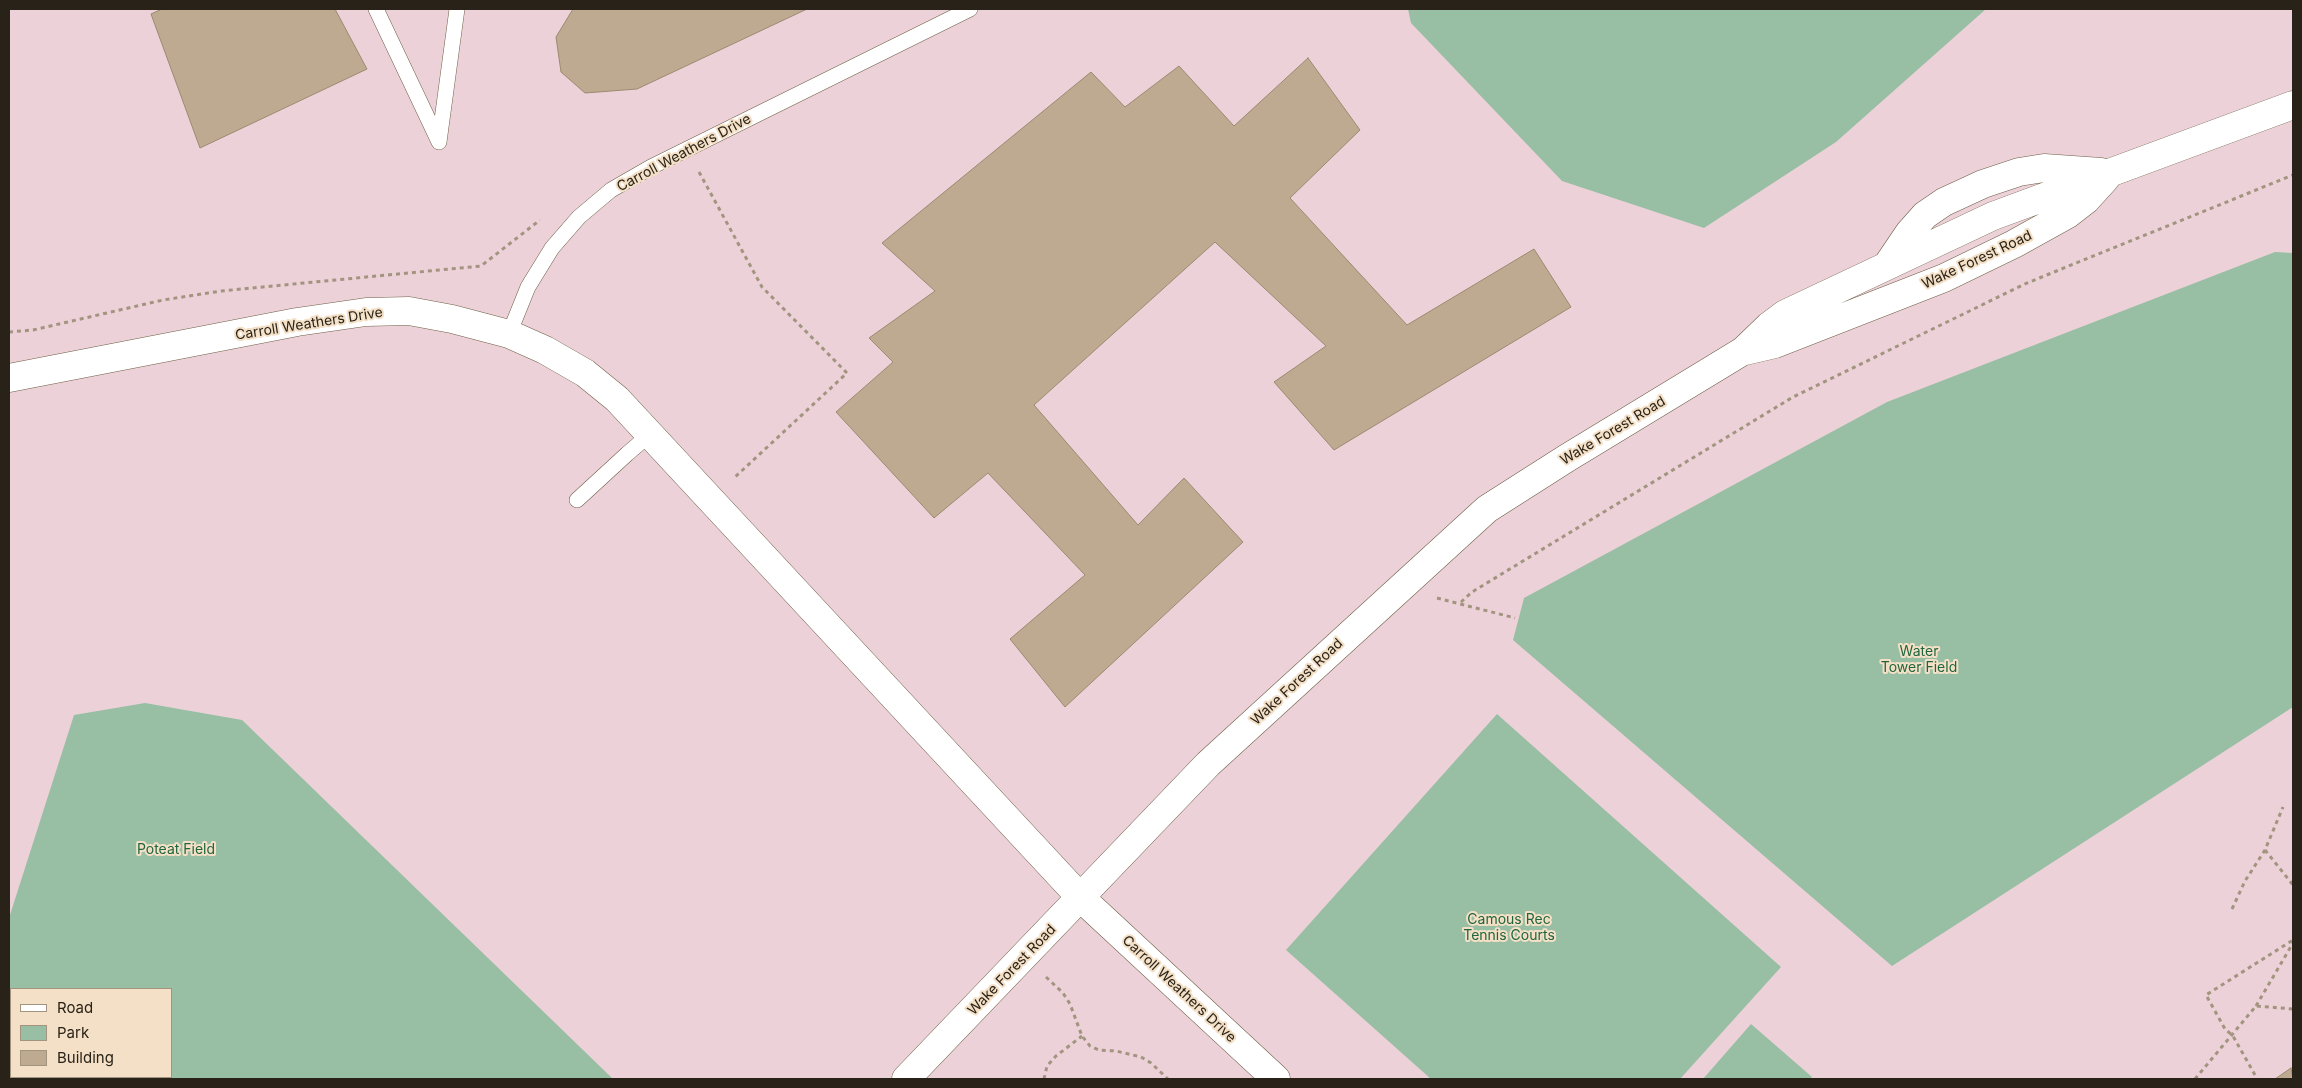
<!DOCTYPE html>
<html>
<head>
<meta charset="utf-8">
<style>
  body { margin:0 }
  #map { position:relative; width:2302px; height:1088px; overflow:hidden; background:#f4e0c6; font-family:Inter,sans-serif }
  canvas { display:block }
  .frame { position:absolute; inset:0; border:10px solid #292218; pointer-events:none }
  .legend { position:absolute; left:10px; top:988px; width:162px; height:90px; box-sizing:border-box; background:#f4e0c6; border:1px solid #a39480; margin:0; padding:6px 9px; list-style:none; font-size:15px; color:#292218 }
  .legend li { display:flex; align-items:center; gap:10px; height:25px }
  .legend b { width:25px; border:1px solid #a39480 }
</style>
</head>
<body>
<div id="map">
<canvas width="2302" height="1088"></canvas>
<div class="frame"></div>
<ul class="legend">
<li><b style="height:6px;background:#fff"></b>Road</li>
<li><b style="height:14px;background:#98bea4"></b>Park</li>
<li><b style="height:14px;background:#bdaa91"></b>Building</li>
</ul>
</div>
<script>
const ctx = document.querySelector('canvas').getContext('2d');
ctx.lineJoin = 'round';
function paint(path, color) { ctx.fillStyle = color; ctx.fill(path, 'evenodd'); }
const poly = rows => new Path2D(rows.map(r => 'M' + r).join(''));
function strokePath(path, color, width, dash) { ctx.strokeStyle = color; ctx.lineWidth = width; ctx.lineCap = dash ? 'butt' : 'round'; ctx.setLineDash(dash || []); ctx.stroke(path); }
function label(font, color, halo, rows, align = 'center') {
  ctx.font = font + ' Inter,sans-serif'; ctx.lineWidth = 4; ctx.setLineDash([]); ctx.textBaseline = 'middle'; ctx.strokeStyle = halo; ctx.fillStyle = color; for (const [text, x, y, turn = 0] of rows) {
    ctx.save(); ctx.translate(x, y); ctx.rotate((+turn || 0) * Math.PI / 180); ctx.textAlign = isNaN(turn) ? turn : align; if (halo) ctx.strokeText(text, 0, 0); ctx.fillText(text, 0, 0); ctx.restore();
  }
}
paint(poly([
  [9,9,2293,9,2293,1079,9,1079],
  [11,989,171,989,171,1077,11,1077]
]), '#ecd2d8');
paint(poly([
  [1408,9,1986,9,1836,142,1704,228,1562,181,1411,23],
  [2275,252,2293,253,2293,707,1892,966,1513,640,1524,598,1887,402],
  [145,703,242,720,613,1079,9,1079,9,918,74,715],
  [11,989,171,989,171,1077,11,1077],
  [1497,714,1781,967,1680,1079,1431,1079,1286,950],
  [1751,1024,1812,1077,1810,1079,1703,1079]
]), '#98bea4');
const building = poly([
  [162,9,335,9,367,69,200,148,151,14,162,9],
  [573,9,807,9,637,89,585,93,561,72,556,37,573,9],
  [1308,58,1360,130,1290,198,1407,325,1534,249,1571,307,1334,450,1274,382,1326,346,1215,242,1034,405,1138,525,1184,478,1243,542,1065,707,1010,639,1085,575,988,473,934,518,836,412,893,362,869,338,935,291,882,243,1091,72,1125,107,1179,66,1234,126,1308,58],
  [2291,1068,2293,1079,2275,1079,2291,1068]
]);
paint(building, '#bdaa91');
strokePath(building, '#9c8a71', 1);
const service = poly([
  [376,9,439,142],
  [439,142,457,9],
  [509,334,528,287,552,248,579,217,611,190,651,167,970,9],
  [577,500,627,454,649,435]
]);
const minor = poly([
  [1888,264,1909,233,1925,215,1944,202,1983,184,2019,172,2044,168,2101,172],
  [1745,351,1775,344,1944,278,2014,244,2068,214,2086,200,2106,178],
  [9,378,297,322,366,312,409,311,452,319,509,334,545,350,585,373,617,399,1081,898,1276,1079],
  [906,1079,1208,764,1487,509,1567,458,1743,351,1769,326,1785,314,1993,216,2293,105]
]);
strokePath(service, '#6f5e47', 16);
strokePath(minor, '#6f5e47', 29);
strokePath(poly([
  [699,172,762,287,847,373,734,478],
  [9,332,33,330,163,300,221,291,481,266,540,220],
  [1437,598,1515,618],
  [1461,602,1472,592,1793,397,2027,283,2293,175],
  [2265,850,2293,885],
  [2232,909,2245,881,2265,850,2283,807],
  [1046,977,1063,993,1070,1004,1082,1036,1090,1046,1099,1050,1116,1051,1141,1057,1151,1063,1168,1079],
  [2256,1006,2293,943],
  [2255,1075,2233,1036,2225,1029,2206,995,2293,940],
  [1044,1079,1047,1066,1056,1056,1082,1036],
  [2195,1079,2256,1006,2293,1009]
]), '#a39480', 3, [4, 4]);
strokePath(service, '#fff', 15);
strokePath(minor, '#fff', 28);
label('14px', '#292218', '#f4e0c6', [
  ["Carroll Weathers Drive",684,153,-28],
  ["Wake Forest Road",1977,260,-25],
  ["Carroll Weathers Drive",309,324,-9],
  ["Wake Forest Road",1613,431,-31],
  ["Wake Forest Road",1297,682,-43],
  ["Wake Forest Road",1012,970,-46],
  ["Carroll Weathers Drive",1179,989,43]
]);
label('14px', '#1f663e', '#f4e0c6', [
  ["Water",1919,652],
  ["Tower Field",1919,668],
  ["Poteat Field",176,850],
  ["Camous Rec",1509,920],
  ["Tennis Courts",1509,936]
]);
</script>
</body>
</html>
